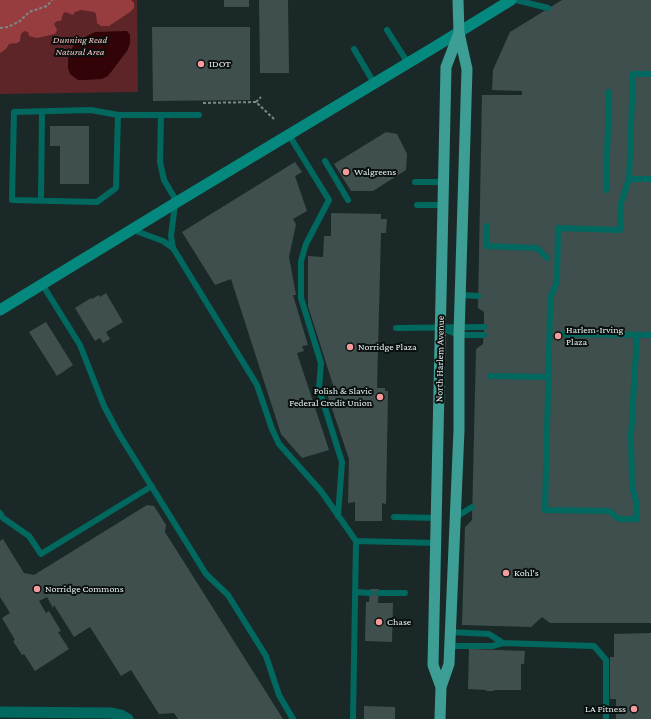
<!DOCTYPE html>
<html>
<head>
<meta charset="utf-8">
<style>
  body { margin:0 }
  canvas { display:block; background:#1a2927 }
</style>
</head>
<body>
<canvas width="651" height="719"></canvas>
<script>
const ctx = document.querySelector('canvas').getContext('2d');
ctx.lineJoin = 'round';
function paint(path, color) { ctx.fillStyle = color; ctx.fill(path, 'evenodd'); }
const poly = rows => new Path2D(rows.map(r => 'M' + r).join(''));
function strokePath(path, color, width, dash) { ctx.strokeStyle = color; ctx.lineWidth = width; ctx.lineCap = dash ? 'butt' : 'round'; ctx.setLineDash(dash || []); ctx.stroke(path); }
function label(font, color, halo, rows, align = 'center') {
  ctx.font = font + ' "Crimson Pro",serif'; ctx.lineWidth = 4; ctx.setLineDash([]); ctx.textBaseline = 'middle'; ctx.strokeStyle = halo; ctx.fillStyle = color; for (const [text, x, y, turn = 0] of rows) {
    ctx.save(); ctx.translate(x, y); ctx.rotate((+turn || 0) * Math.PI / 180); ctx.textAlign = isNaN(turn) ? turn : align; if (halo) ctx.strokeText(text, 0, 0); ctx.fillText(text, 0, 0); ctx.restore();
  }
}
paint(poly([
  [0,0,137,0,138,92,0,94]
]), '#5d2527');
paint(poly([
  [0,0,131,0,134,3,134,8,130,12,109,26,101,26,97,23,96,14,94,12,81,10,75,12,73,15,65,12,63,14,61,21,57,21,54,24,57,30,55,34,37,38,29,36,28,32,24,31,21,34,20,41,17,43,9,44,6,49,0,53]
]), '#973d40');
paint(poly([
  [124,31,127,31,130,35,130,44,127,51,108,76,102,79,84,80,78,80,70,74,68,68,68,60,69,54,75,42,95,32]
]), '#320408');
paint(poly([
  [224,0,249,0,249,7,224,7],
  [259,0,288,0,289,73,260,73],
  [562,0,651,0,651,623,550,623,542,617,531,627,462,625,465,527,472,520,476,349,483,344,484,327,484,312,478,308,482,95,522,95,522,91,492,90,493,70,510,32],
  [152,27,250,27,250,100,153,101],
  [50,126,89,126,89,184,60,184,60,146,50,146],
  [386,132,397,134,407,154,406,170,373,191,351,191,334,164],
  [295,162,302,172,295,176,307,211,293,219,296,224,289,257,296,295,293,295,308,345,302,346,304,351,297,353,329,450,302,458,281,434,231,279,215,285,182,232],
  [331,213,381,214,381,219,387,219,386,233,381,233,377,388,385,388,385,391,388,391,386,504,382,503,382,521,355,521,355,502,348,503,349,459,325,388,334,388,308,306,308,256,323,257,324,236,331,236],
  [106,293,123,322,106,332,110,339,103,343,100,338,95,341,75,308,91,298,92,299,99,295,100,297],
  [46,322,73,365,57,376,29,332],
  [147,505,154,506,166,525,165,532,283,719,178,719,174,713,159,714,131,670,121,676,90,627,74,637,54,605,53,608,47,597,39,601,46,613,49,611,61,631,58,632,69,649,35,671,24,654,22,655,13,641,15,640,2,618,10,613,0,597,0,541,3,539,24,573,34,575],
  [370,589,379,589,378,603,393,603,392,642,365,641,366,602,369,602],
  [651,633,651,719,616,719,616,699,610,699,610,657,614,657,614,634],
  [469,649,525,651,524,664,521,664,521,690,494,690,494,691,486,691,486,690,468,689],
  [364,706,395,707,395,719,364,719]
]), '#3f4f4d');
strokePath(poly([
  [0,28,8,27,20,21,29,12,47,6,52,0],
  [256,102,261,97],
  [203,103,256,102,274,119]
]), '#7c8987', 2, [3, 2]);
strokePath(poly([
  [516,0,548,8],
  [387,30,408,63],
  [354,49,374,83],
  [118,115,91,110,14,112,12,200,97,202,116,188,118,115,161,115,160,162,164,180,177,202],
  [161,115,199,115],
  [289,135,329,200,306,244,301,261,301,298,321,363,319,389,342,462,338,516],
  [325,161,348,200],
  [629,179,651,179],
  [415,182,444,182],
  [606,190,609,92],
  [41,200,42,112],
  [175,204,171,236,173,248,257,385,272,429,279,444,321,491,356,541,353,719],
  [417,205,443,205],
  [487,226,486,246,537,248,547,258],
  [133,230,163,241,173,248],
  [42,284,80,345,104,406,119,434,206,574,228,595,266,656,279,695,293,719],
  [460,295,478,296],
  [396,328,484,327],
  [444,329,459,335,484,335],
  [562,334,651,335],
  [637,335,631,436,632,486,637,505,637,519,619,519,609,511,545,510,550,311,551,296,557,282,558,228,620,230,621,203,629,179,633,74,651,74],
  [490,376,548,377],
  [0,513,3,518,29,536,41,554,152,486],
  [394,517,436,518],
  [456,517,472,507],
  [356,541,436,543],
  [355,592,370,593],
  [379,593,405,593],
  [450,632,489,634,503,643],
  [450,646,492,646,503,643,594,646,606,660,606,719]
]), '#01685f', 6);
strokePath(poly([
  [0,712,112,713,121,715,128,719]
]), '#01685f', 11);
strokePath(poly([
  [0,310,177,202,438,45,511,0]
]), '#05897e', 11);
strokePath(poly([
  [441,687,433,665,446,67,459,33],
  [440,719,441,687,449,664,459,430,459,335,467,69,459,33,458,0]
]), '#3c9e94', 11);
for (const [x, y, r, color] of [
  [201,64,4,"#f59b9a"],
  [346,172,4,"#f59b9a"],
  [558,336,4,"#f59b9a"],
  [350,347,4,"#f59b9a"],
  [380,397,4,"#f59b9a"],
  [506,573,4,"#f59b9a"],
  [37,589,4,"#f59b9a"],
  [379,622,4,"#f59b9a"],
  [634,709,4,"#f59b9a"]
]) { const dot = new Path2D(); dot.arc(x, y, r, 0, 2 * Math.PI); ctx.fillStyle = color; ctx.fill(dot); strokePath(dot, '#0a100f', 1.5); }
label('italic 10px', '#f5c1bf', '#0a100f', [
  ["Dunning Read",80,40],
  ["Natural Area",80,52]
]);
label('10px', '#e5efee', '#0a100f', [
  ["IDOT",209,64],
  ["Walgreens",354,172],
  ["Harlem-Irving",566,330],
  ["Plaza",566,342],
  ["Norridge Plaza",358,347],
  ["Polish & Slavic",372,391,"right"],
  ["Federal Credit Union",372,403,"right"],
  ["Kohl's",514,573],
  ["Norridge Commons",45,589],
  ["Chase",387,622],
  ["LA Fitness",626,709,"right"]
], 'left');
label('10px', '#e5efee', '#0a100f', [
  ["North Harlem Avenue",440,359,-89]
]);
</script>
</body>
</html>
